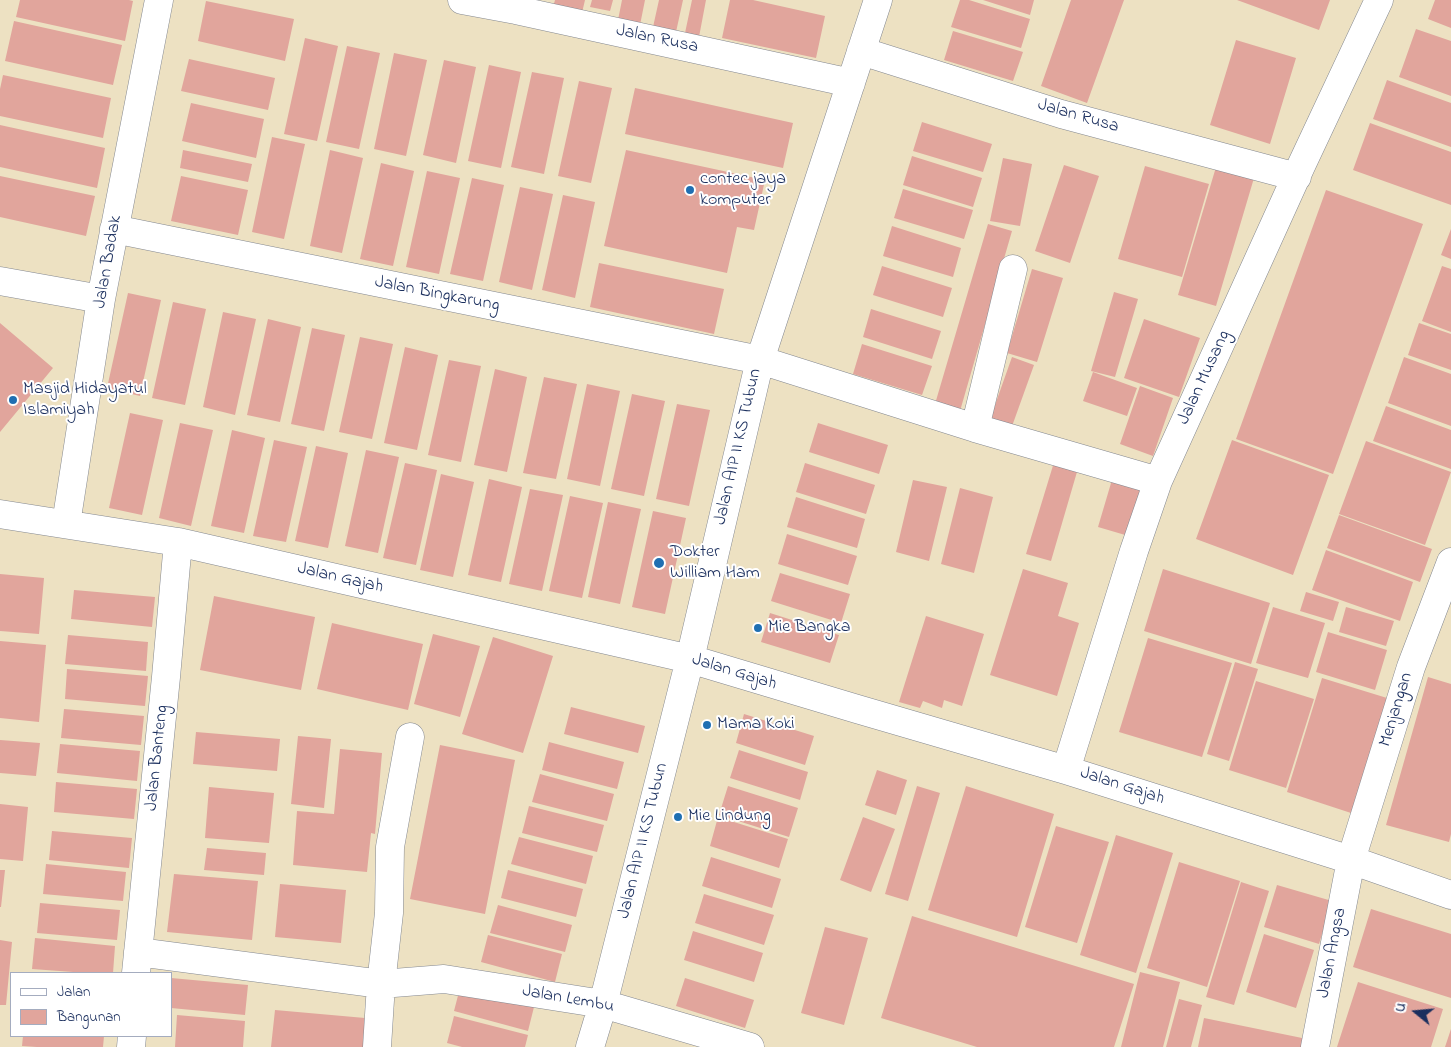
<!DOCTYPE html>
<html>
<head>
<meta charset="utf-8">
<style>
  body { margin:0 }
  #map { position:relative; width:1451px; height:1047px; overflow:hidden; background:#ede1c2; font-family:"Indie Flower",sans-serif }
  canvas { display:block }
  .legend { position:absolute; left:10px; top:972px; width:162px; height:65px; box-sizing:border-box; background:#fff; border:1px solid #a4acbf; margin:0; padding:6px 9px; list-style:none; font-size:15px; color:#1b2f5e }
  .legend li { display:flex; align-items:center; gap:10px; height:25px }
  .legend b { width:25px; border:1px solid #a4acbf }
  .north { position:absolute; left:1391px; top:987px; width:50px; height:50px; -webkit-text-stroke:4px #fff; paint-order:stroke; rotate:287deg; font-size:14px; font-weight:700; line-height:20px; text-align:center; color:#1b2f5e }
  .north::after { content:''; display:block; margin:auto; width:18px; height:22px; background:#1b2f5e; clip-path:polygon(50% 0,100% 100%,50% 72%,0 100%) }
</style>
</head>
<body>
<div id="map">
<canvas width="1451" height="1047"></canvas>
<ul class="legend">
<li><b style="height:6px;background:#fff"></b>Jalan</li>
<li><b style="height:14px;background:#e1a59c"></b>Bangunan</li>
</ul>
<div class="north">U</div>
</div>
<script>
const ctx = document.querySelector('canvas').getContext('2d');
ctx.lineJoin = 'round';
function paint(path, color) { ctx.fillStyle = color; ctx.fill(path, 'evenodd'); }
const poly = rows => new Path2D(rows.map(r => 'M' + r).join(''));
function strokePath(path, color, width, dash) { ctx.strokeStyle = color; ctx.lineWidth = width; ctx.lineCap = dash ? 'butt' : 'round'; ctx.setLineDash(dash || []); ctx.stroke(path); }
function label(font, color, halo, rows, align = 'center') {
  ctx.font = font + ' "Indie Flower",sans-serif'; ctx.lineWidth = 4; ctx.setLineDash([]); ctx.textBaseline = 'middle'; ctx.strokeStyle = halo; ctx.fillStyle = color; for (const [text, x, y, turn = 0] of rows) {
    ctx.save(); ctx.translate(x, y); ctx.rotate((+turn || 0) * Math.PI / 180); ctx.textAlign = isNaN(turn) ? turn : align; if (halo) ctx.strokeText(text, 0, 0); ctx.fillText(text, 0, 0); ctx.restore();
  }
}
paint(poly([
  [20,0,129,0,133,1,125,41,16,17],
  [555,0,585,0,581,17,552,11],
  [592,0,613,0,610,11,590,7],
  [622,0,645,0,639,30,617,25],
  [659,0,683,0,676,32,653,27],
  [692,0,706,0,699,37,685,33],
  [730,0,753,0,825,16,816,58,722,38],
  [960,0,969,0,1030,19,1021,48,951,27],
  [983,0,1034,0,1030,15],
  [1071,0,1124,0,1087,103,1041,86],
  [1237,0,1330,0,1319,30],
  [1435,0,1451,0,1451,28,1428,19],
  [206,1,294,19,285,61,198,41],
  [14,21,122,45,113,85,5,61],
  [1416,29,1451,41,1451,96,1399,77],
  [953,31,1023,52,1013,81,944,60],
  [305,38,338,46,317,141,284,134],
  [1236,40,1296,58,1270,144,1210,125],
  [347,46,380,53,359,149,326,142],
  [394,53,427,60,406,156,374,149],
  [189,59,275,78,268,110,181,91],
  [444,60,476,67,456,163,423,155],
  [489,65,521,72,501,168,468,161],
  [532,72,564,78,544,174,511,167],
  [3,75,111,98,103,138,0,116,0,89],
  [1387,80,1451,103,1451,147,1373,119],
  [579,81,612,88,591,183,558,176],
  [635,88,793,123,783,168,625,134],
  [191,103,264,119,256,158,182,141],
  [922,122,992,144,983,172,913,151],
  [1370,123,1451,152,1451,205,1353,170],
  [0,125,105,148,97,188,0,167],
  [272,137,305,144,284,239,252,232],
  [183,150,252,164,248,182,180,168],
  [330,150,363,158,342,253,310,246],
  [626,150,765,180,754,230,737,227,727,273,604,246],
  [912,156,982,178,973,207,903,185],
  [1003,158,1032,164,1020,226,990,221],
  [381,163,414,171,393,266,360,259],
  [1064,165,1099,176,1070,263,1035,251],
  [1145,166,1209,184,1182,277,1118,259],
  [1216,167,1254,178,1216,306,1178,295],
  [427,171,460,178,439,274,406,267],
  [0,176,95,196,86,236,0,217],
  [181,176,248,190,238,235,171,221],
  [472,178,504,185,483,281,450,274],
  [520,187,553,194,532,290,499,282],
  [903,189,973,210,964,239,894,218],
  [1326,190,1423,224,1333,474,1236,439],
  [563,195,595,202,575,298,542,290],
  [988,224,1012,231,960,411,935,404],
  [892,226,961,248,953,277,883,256],
  [1451,229,1451,259,1441,255],
  [599,263,724,289,714,334,590,307],
  [882,266,952,288,943,317,873,295],
  [1442,266,1451,269,1451,332,1422,321],
  [1032,269,1063,278,1037,362,1007,353],
  [1114,292,1138,299,1115,377,1091,371],
  [128,293,161,300,140,396,107,388],
  [173,302,206,309,185,405,152,398],
  [871,309,941,331,932,359,863,337],
  [223,312,256,319,235,415,203,407],
  [268,319,301,327,280,422,247,415],
  [1144,319,1200,338,1179,397,1124,378],
  [0,323,53,368,0,432],
  [1419,323,1451,334,1451,370,1408,355],
  [312,328,345,335,324,431,291,424],
  [360,337,393,344,372,439,339,432],
  [862,344,932,366,922,395,853,374],
  [405,347,438,355,417,450,384,443],
  [1012,357,1034,365,1011,429,989,422],
  [1404,357,1451,374,1451,426,1388,403],
  [449,360,481,366,461,462,428,455],
  [495,369,527,377,507,472,474,465],
  [1093,372,1137,388,1127,416,1083,401],
  [544,377,577,384,556,479,523,473],
  [587,384,620,391,600,486,567,479],
  [1140,386,1173,398,1153,456,1120,444],
  [632,394,665,401,644,496,611,489],
  [677,404,710,410,689,506,656,499],
  [1386,406,1451,430,1451,469,1373,441],
  [130,413,163,420,142,515,109,508],
  [180,423,213,430,191,526,159,518],
  [818,423,888,445,879,474,809,452],
  [232,430,265,438,244,533,211,526],
  [274,440,307,447,286,542,253,536],
  [1232,440,1329,475,1293,575,1196,539],
  [1366,441,1451,472,1425,545,1339,514],
  [316,446,348,453,328,548,295,541],
  [366,450,399,457,378,553,345,546],
  [1055,459,1079,465,1051,561,1026,554],
  [405,463,437,470,416,565,383,558],
  [805,463,875,485,866,514,796,492],
  [1114,473,1149,483,1132,537,1098,527],
  [441,474,474,482,453,577,420,570],
  [489,479,522,487,501,582,468,575],
  [913,480,947,487,929,561,896,552],
  [960,488,993,497,974,573,941,564],
  [530,489,563,495,542,591,509,584],
  [570,496,603,503,582,598,549,591],
  [796,497,865,519,857,548,787,527],
  [608,502,641,509,620,604,588,597],
  [653,511,686,518,665,614,632,607],
  [1339,515,1432,549,1420,582,1327,548],
  [787,534,857,556,848,585,778,564],
  [1326,550,1413,582,1400,621,1312,590],
  [1023,569,1068,583,1058,616,1079,623,1057,696,990,675],
  [1163,569,1270,603,1251,664,1144,631],
  [780,573,850,594,841,623,771,601],
  [0,574,44,578,39,634,0,631],
  [74,590,155,597,152,627,71,619],
  [1306,592,1339,602,1333,621,1300,611],
  [214,596,315,617,301,690,200,670],
  [1273,607,1325,623,1308,678,1256,663],
  [1346,607,1394,621,1386,646,1339,632],
  [770,613,839,635,830,663,761,642],
  [926,616,984,634,962,706,944,700,942,708,923,701,920,708,899,702],
  [332,623,423,644,408,710,317,689],
  [1328,632,1387,650,1375,690,1316,672],
  [433,634,480,646,460,717,414,704],
  [68,635,148,642,146,671,65,664],
  [493,637,553,656,523,753,462,734],
  [1148,638,1232,663,1202,757,1119,732],
  [0,641,46,645,39,722,0,718],
  [1235,662,1258,669,1229,761,1207,754],
  [67,669,148,676,145,706,65,699],
  [1428,677,1451,684,1451,834,1449,842,1386,825],
  [1322,678,1387,698,1351,813,1287,792],
  [1256,681,1314,699,1286,788,1229,770],
  [571,707,645,726,638,753,564,734],
  [64,709,144,716,141,745,61,738],
  [744,714,814,736,805,765,736,743],
  [196,732,280,739,277,771,193,764],
  [298,736,331,739,324,808,291,804],
  [0,740,40,743,36,776,0,773],
  [549,742,624,762,617,789,542,770],
  [60,744,140,751,137,781,57,773],
  [440,745,515,760,485,914,410,899],
  [340,749,382,753,375,834,371,833,367,872,293,865,297,811,334,814],
  [739,750,808,772,800,800,730,778],
  [877,770,907,780,896,815,865,805],
  [540,774,614,794,607,821,532,802],
  [56,782,137,789,134,819,54,812],
  [728,786,798,808,789,837,719,815],
  [917,786,940,793,908,901,885,894],
  [966,786,1054,814,1017,937,928,910],
  [209,787,274,793,269,843,205,838],
  [0,804,28,807,23,861,0,859],
  [529,806,604,825,597,852,522,833],
  [718,817,788,839,779,868,710,846],
  [863,817,895,829,871,892,840,880],
  [1056,826,1109,842,1077,943,1025,927],
  [52,831,132,838,129,868,49,860],
  [1116,835,1173,853,1136,973,1080,955],
  [519,837,593,856,586,884,511,864],
  [207,848,266,853,264,875,204,870],
  [711,857,781,879,772,908,702,886],
  [1179,862,1240,881,1207,987,1147,968],
  [46,864,126,872,123,901,43,894],
  [0,870,5,870,1,907,0,907],
  [508,870,583,889,576,917,501,898],
  [174,874,258,881,252,940,167,932],
  [1241,882,1269,891,1234,1005,1206,997],
  [280,884,346,890,341,943,275,937],
  [1277,885,1332,901,1319,944,1264,927],
  [704,894,774,915,764,945,695,923],
  [40,903,120,910,117,940,37,933],
  [498,905,572,925,565,952,490,933],
  [1371,909,1451,934,1451,998,1353,967],
  [912,916,1134,984,1114,1047,977,1047,881,1018],
  [825,927,868,938,844,1025,801,1013],
  [693,931,763,953,754,982,684,960],
  [1264,934,1314,950,1296,1008,1246,992],
  [488,935,562,954,555,982,481,962],
  [35,938,115,946,113,973,87,973,32,969],
  [0,940,12,942,6,1005,0,1005],
  [1140,972,1180,982,1163,1047,1121,1047],
  [171,978,248,985,245,1015,171,1008],
  [685,978,754,1000,745,1028,676,1006],
  [1358,982,1443,1009,1431,1047,1337,1047],
  [461,984,535,1003,528,1031,454,1011],
  [1179,999,1202,1005,1191,1047,1166,1047],
  [275,1010,365,1018,363,1047,271,1047],
  [177,1015,245,1021,243,1047,175,1047],
  [454,1016,528,1035,525,1047,462,1047,447,1043],
  [1204,1018,1307,1039,1305,1047,1198,1047],
  [1451,1029,1451,1047,1445,1047],
  [23,1036,104,1036,103,1047,37,1047,22,1046]
]), '#e1a59c');
const minor = poly([
  [462,0,516,10,851,83],
  [861,51,1061,114,1297,177],
  [114,229,760,360,975,428,1158,481],
  [0,281,101,299],
  [975,428,1013,269],
  [0,514,178,542,690,659,857,709,1066,770,1351,860,1451,895],
  [66,524,101,299,159,0],
  [1066,770,1134,551,1158,481,1301,166,1379,0],
  [138,952,381,984,444,979,603,1004,750,1047],
  [136,973,166,677,178,542],
  [131,1047,132,1036],
  [377,1047,381,984,389,913,390,847,410,737],
  [590,1047,603,1004,690,659,760,360,878,0],
  [1315,1047,1351,860,1411,667,1451,562]
]);
strokePath(minor, '#848890', 29);
strokePath(minor, '#fff', 28);
for (const [x, y, r, color] of [
  [690,190,5,"#1f6fb2"],
  [13,400,5,"#1f6fb2"],
  [659,563,6,"#1f6fb2"],
  [758,628,5,"#1f6fb2"],
  [707,725,5,"#1f6fb2"],
  [678,817,5,"#1f6fb2"]
]) { const dot = new Path2D(); dot.arc(x, y, r, 0, 2 * Math.PI); ctx.fillStyle = color; ctx.fill(dot); strokePath(dot, '#fff', 2); }
label('18px', '#1b2f5e', '#fff', [
  ["Jalan Rusa",657,40,12],
  ["Jalan Rusa",1078,117,16],
  ["Jalan Badak",109,262,-80],
  ["Jalan Bingkarung",437,295,11],
  ["Jalan Musang",1205,378,-65],
  ["Jalan AIP II KS Tubun",739,447,-77],
  ["Jalan Gajah",340,579,13],
  ["Jalan Gajah",734,673,17],
  ["Menjangan",1397,710,-73],
  ["Jalan Banteng",158,758,-84],
  ["Jalan Gajah",1122,787,18],
  ["Jalan AIP II KS Tubun",644,841,-76],
  ["Jalan Angsa",1333,953,-79],
  ["Jalan Lembu",568,1000,10]
]);
label('18px', '#1b2f5e', '#fff', [
  ["contec jaya",700,180],
  ["komputer",700,201],
  ["Masjid Hidayatul",23,390],
  ["Islamiyah",23,411],
  ["Dokter",670,553],
  ["William Ham",670,574],
  ["Mie Bangka",768,628],
  ["Mama Koki",717,725],
  ["Mie Lindung",688,817]
], 'left');
</script>
</body>
</html>
